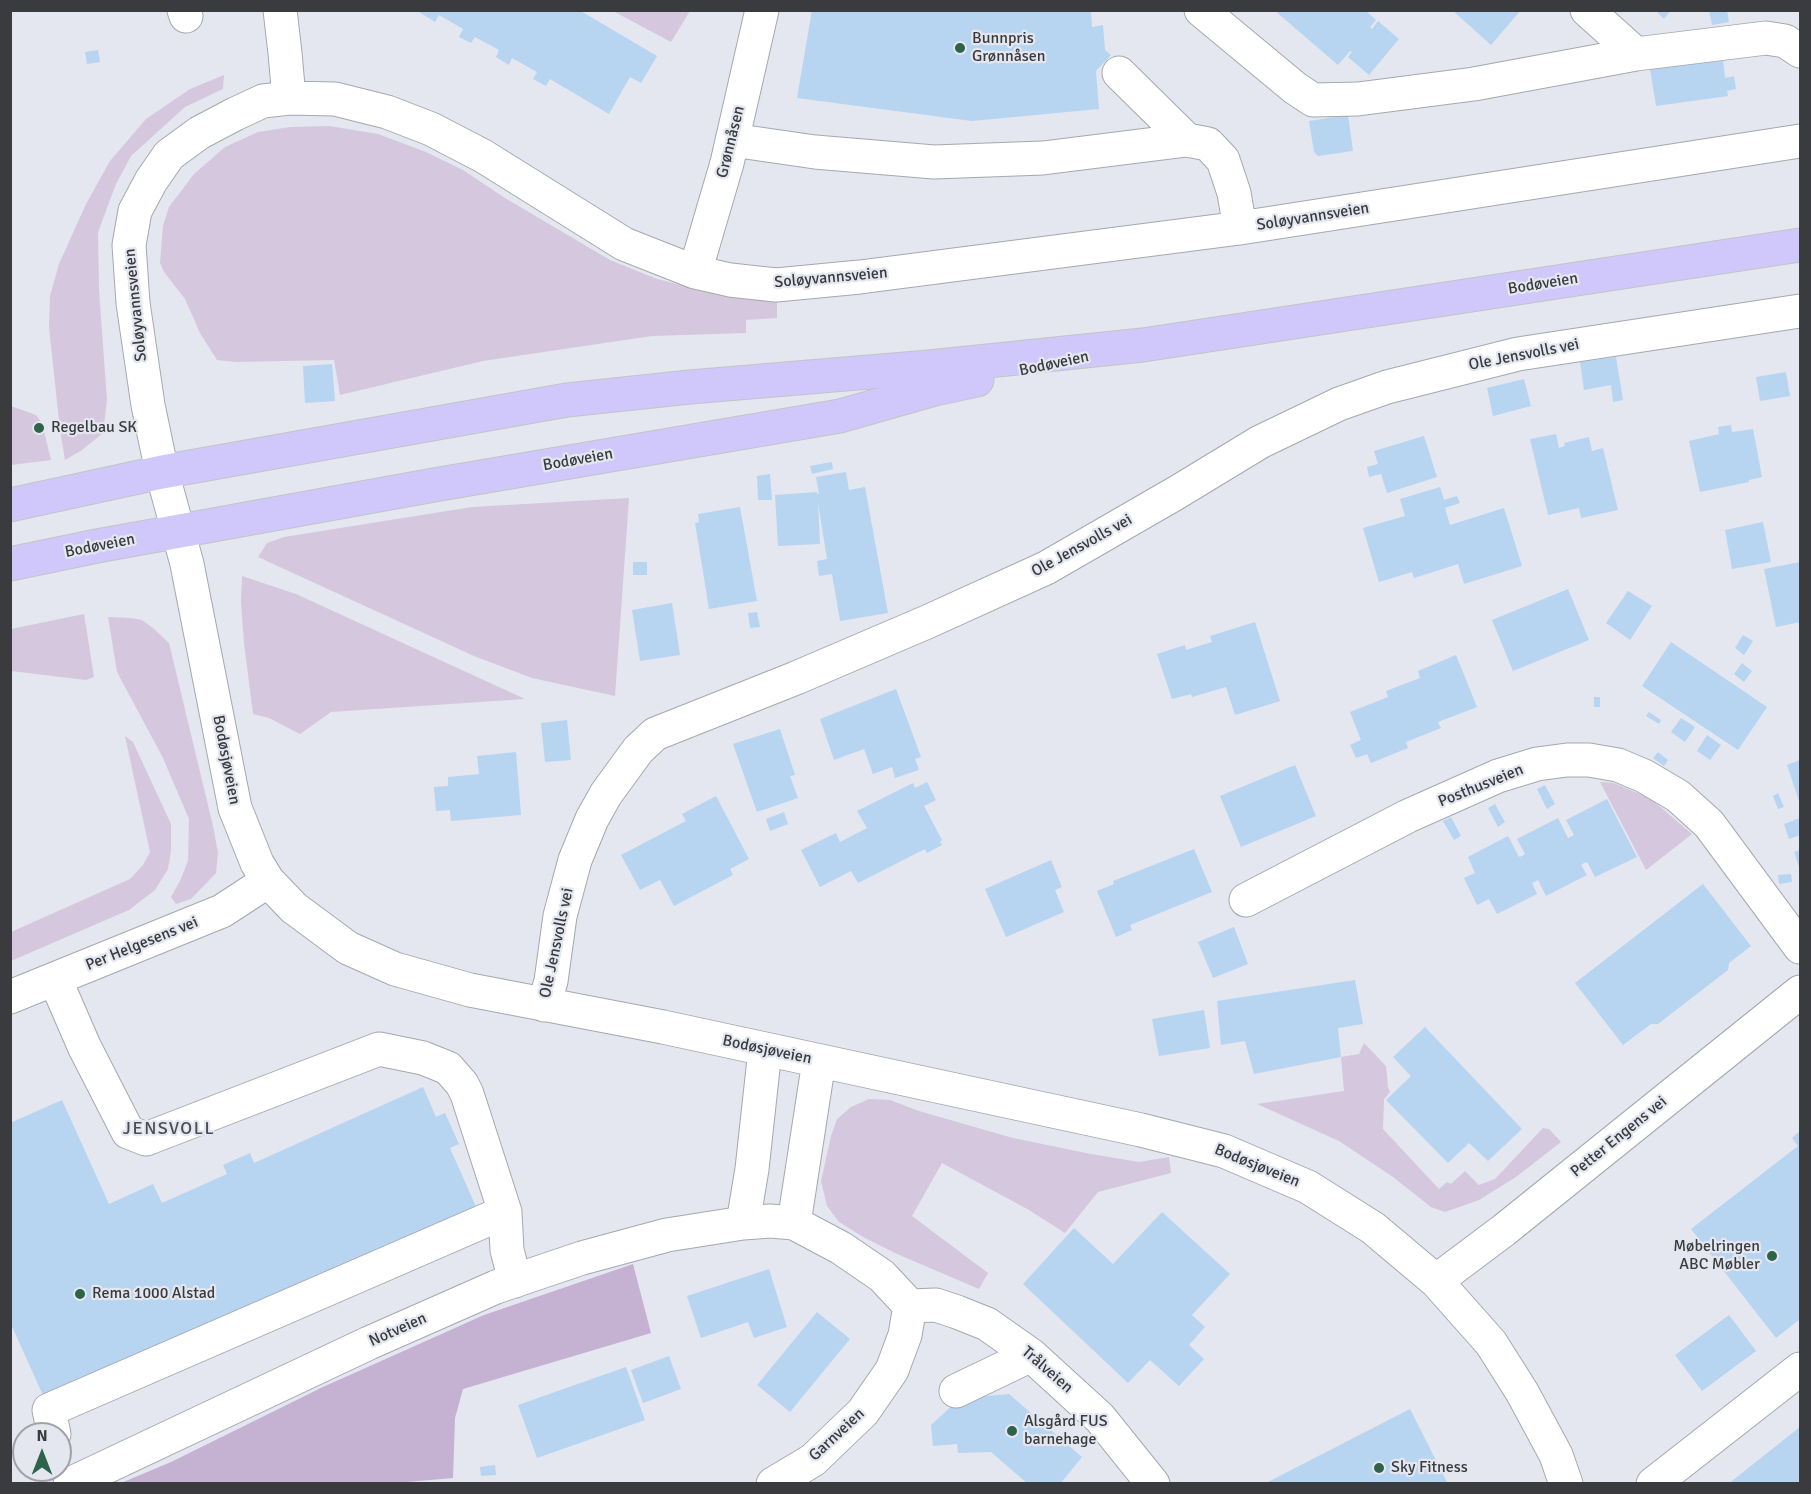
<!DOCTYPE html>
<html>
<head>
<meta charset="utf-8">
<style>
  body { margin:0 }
  #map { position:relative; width:1811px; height:1494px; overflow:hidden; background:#e4e7ef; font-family:Signika,sans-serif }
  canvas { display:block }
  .frame { position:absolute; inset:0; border:12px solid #393b3e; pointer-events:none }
  .north { position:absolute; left:12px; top:1422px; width:60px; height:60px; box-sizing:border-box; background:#e4e7ef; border:2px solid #a0a2a8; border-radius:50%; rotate:0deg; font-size:16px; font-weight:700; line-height:24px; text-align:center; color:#393b3e }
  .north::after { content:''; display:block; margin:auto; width:21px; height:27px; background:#2d634a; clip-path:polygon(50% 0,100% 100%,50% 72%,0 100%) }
</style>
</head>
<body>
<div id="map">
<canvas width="1811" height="1494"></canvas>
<div class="frame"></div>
<div class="north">N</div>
</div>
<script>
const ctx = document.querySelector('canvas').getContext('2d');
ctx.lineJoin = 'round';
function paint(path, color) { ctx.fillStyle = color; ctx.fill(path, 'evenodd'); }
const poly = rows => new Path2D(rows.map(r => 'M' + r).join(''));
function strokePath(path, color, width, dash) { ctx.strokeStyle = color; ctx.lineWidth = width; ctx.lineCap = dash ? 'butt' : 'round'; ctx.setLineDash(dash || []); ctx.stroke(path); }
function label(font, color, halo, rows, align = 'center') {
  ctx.font = font + ' Signika,sans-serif'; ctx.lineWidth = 4.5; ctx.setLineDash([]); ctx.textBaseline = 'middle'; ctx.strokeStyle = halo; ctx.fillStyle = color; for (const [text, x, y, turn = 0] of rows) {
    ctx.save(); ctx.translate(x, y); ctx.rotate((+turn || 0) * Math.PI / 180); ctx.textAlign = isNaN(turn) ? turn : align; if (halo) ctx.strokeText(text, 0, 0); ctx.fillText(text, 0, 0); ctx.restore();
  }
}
paint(poly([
  [613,11,690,11,671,42],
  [224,75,223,89,185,107,131,156,116,184,98,232,99,290,107,400,103,433,82,450,65,460,60,430,49,327,50,296,59,264,86,204,110,161,146,119,190,89],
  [329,126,378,134,426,152,463,170,505,198,610,260,657,279,722,295,777,299,777,318,746,320,746,333,652,336,483,361,340,395,334,360,236,362,217,360,200,333,185,299,164,272,160,263,163,226,169,207,194,174,225,147,258,132,290,127],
  [11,406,36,415,42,423,51,460,11,465],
  [629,498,615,696,532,678,474,656,258,557,267,543,284,537,472,507],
  [242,576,296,594,525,699,331,712,300,734,269,718,253,714,244,643,241,602],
  [84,614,94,677,86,680,11,671,11,629],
  [108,617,131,618,142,620,153,628,169,643,213,826,218,853,216,873,191,899,176,904,171,897,180,881,188,861,189,819,163,758,117,672],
  [125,736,133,742,171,824,171,850,168,869,155,890,129,910,11,961,11,932,130,879,143,865,150,852],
  [1600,782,1614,783,1651,799,1692,834,1646,870],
  [1364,1043,1386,1066,1388,1087,1390,1092,1384,1099,1383,1129,1439,1189,1447,1182,1451,1184,1465,1171,1479,1185,1495,1179,1543,1128,1549,1129,1561,1142,1516,1177,1479,1200,1445,1212,1431,1207,1393,1177,1339,1141,1257,1104,1344,1091,1341,1057,1359,1054],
  [869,1099,890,1100,919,1111,1013,1138,1091,1154,1139,1162,1169,1157,1171,1173,1098,1192,1065,1233,1029,1210,942,1163,912,1216,988,1273,979,1289,897,1254,865,1238,839,1222,827,1206,821,1181,831,1136,837,1119,851,1107]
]), '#d5c7de');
paint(poly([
  [633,1264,651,1333,463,1389,455,1418,453,1478,384,1484,121,1483,171,1462,323,1387,484,1315]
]), '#c5b1d2');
paint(poly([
  [416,10,579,10,657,56,641,83,630,77,609,114,550,79,546,86,533,79,537,72,512,58,509,65,496,57,499,50,475,37,471,43,459,37,463,29,439,15,435,22],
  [812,10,1091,10,1092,27,1103,25,1105,50,1111,55,1096,71,1099,109,972,121,797,98],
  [1274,10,1365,10,1376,20,1370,27,1372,29,1378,21,1399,39,1369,75,1348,57,1352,52,1350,51,1338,65],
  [1452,10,1521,10,1491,45],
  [1655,10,1671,10,1664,19],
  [1709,10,1727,10,1729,22,1712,25],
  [98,50,100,62,87,64,85,52],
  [1723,58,1725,78,1734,76,1736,89,1727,91,1728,96,1656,106,1650,69],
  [1348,115,1353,151,1318,156,1314,152,1309,121],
  [1616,357,1623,400,1613,402,1611,385,1584,390,1580,362],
  [332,364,335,401,305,403,303,366],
  [1786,372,1790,396,1760,401,1756,377],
  [1524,379,1531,406,1493,416,1487,388],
  [1731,425,1732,432,1753,429,1762,477,1749,480,1749,482,1700,492,1689,441,1719,434,1718,427],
  [1556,434,1559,448,1565,446,1564,443,1589,437,1592,451,1603,448,1618,510,1581,518,1579,508,1548,515,1530,439],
  [1424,436,1437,477,1387,493,1381,474,1369,477,1367,467,1378,464,1374,451],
  [832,462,833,469,812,474,810,466],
  [846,472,849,490,865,487,888,613,840,621,832,574,819,576,817,561,827,559,818,503,820,544,778,546,775,495,817,492,817,494,819,494,816,477],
  [770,474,772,500,758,500,757,476],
  [1440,487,1444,500,1457,496,1460,503,1445,508,1450,525,1504,508,1522,566,1464,584,1458,564,1414,578,1412,572,1379,582,1363,528,1405,516,1400,499],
  [740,507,757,601,709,609,695,523,699,522,698,514],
  [1763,522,1771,562,1732,569,1725,530],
  [633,562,647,562,647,575,633,575],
  [1800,562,1800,622,1776,627,1764,569],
  [1568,589,1589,640,1513,671,1492,620],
  [1628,591,1652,606,1630,640,1606,623],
  [672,603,680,655,640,661,632,610],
  [757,612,760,627,750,628,748,613],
  [1255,622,1280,701,1235,715,1226,687,1192,697,1191,694,1172,699,1157,654,1185,645,1186,650,1212,642,1210,636],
  [1743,635,1753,641,1744,655,1735,648],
  [1671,642,1767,707,1738,750,1642,686],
  [1456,655,1477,707,1438,722,1441,728,1406,742,1408,748,1371,763,1367,754,1356,758,1350,745,1361,740,1350,712,1388,697,1386,691,1420,678,1418,671],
  [1742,663,1752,671,1744,682,1734,674],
  [896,689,921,757,915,759,919,770,895,778,892,767,873,774,864,749,834,760,820,719],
  [1594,697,1600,697,1600,707,1594,707],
  [1649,712,1661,720,1659,724,1646,716],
  [1681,718,1695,727,1685,742,1671,732],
  [567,720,571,760,545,762,541,723],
  [780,729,795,775,790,776,798,798,757,812,733,744],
  [1707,735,1721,745,1710,760,1697,751],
  [516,752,521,815,451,821,450,810,436,811,434,787,448,786,448,777,479,774,477,756],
  [1658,752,1668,760,1664,766,1653,758],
  [1800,760,1800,804,1787,765],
  [1295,765,1316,816,1241,847,1220,796],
  [927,782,936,800,924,806,942,840,940,842,942,845,927,853,925,849,858,883,851,871,820,887,801,850,836,833,840,842,867,828,857,811,913,783,915,788],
  [1545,785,1555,804,1547,809,1537,789],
  [1778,793,1784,807,1778,809,1773,796],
  [716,796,749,859,730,869,733,875,674,906,660,880,640,890,621,855,686,821,682,814],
  [1607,799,1637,857,1595,877,1587,862,1584,863,1581,865,1587,875,1546,896,1538,880,1532,883,1537,894,1497,914,1489,899,1477,905,1464,878,1475,873,1468,857,1508,836,1519,857,1522,856,1525,854,1517,839,1558,818,1568,838,1574,835,1566,820],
  [1495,804,1505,822,1498,827,1488,808],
  [784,812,788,824,770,831,766,819],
  [1451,817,1461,836,1454,840,1443,821],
  [1800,818,1800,835,1789,839,1784,824],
  [1194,849,1212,892,1130,925,1132,930,1116,937,1097,891,1114,884,1113,881],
  [1800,850,1800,870,1794,852],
  [1051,860,1062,887,1055,890,1064,912,1006,937,985,889],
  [1791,874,1792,882,1779,884,1778,875],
  [1703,884,1751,946,1729,963,1728,970,1658,1024,1651,1024,1623,1045,1575,983],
  [1234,927,1248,964,1213,978,1198,942],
  [1355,980,1363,1024,1338,1028,1341,1057,1254,1074,1245,1041,1221,1045,1217,1001],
  [1204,1010,1210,1048,1159,1056,1152,1019],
  [1425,1027,1522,1129,1488,1161,1469,1143,1448,1163,1386,1100,1411,1076,1393,1057],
  [423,1087,436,1117,445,1113,459,1144,450,1148,477,1209,46,1402,10,1322,10,1123,62,1100,109,1204,153,1184,162,1203,227,1174,223,1165,250,1153,254,1163],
  [1800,1131,1800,1319,1776,1338,1691,1229,1798,1146,1792,1138],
  [1162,1212,1230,1274,1192,1315,1205,1327,1189,1345,1204,1359,1179,1386,1150,1360,1128,1383,1023,1284,1074,1228,1113,1264],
  [769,1269,787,1327,754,1338,748,1322,701,1338,687,1296],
  [817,1312,850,1339,790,1412,757,1385],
  [1729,1315,1756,1351,1702,1391,1675,1355],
  [669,1356,681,1389,643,1403,631,1370],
  [626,1367,645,1420,537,1458,518,1405],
  [1009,1394,1082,1457,1060,1484,1028,1484,991,1452,958,1453,957,1444,933,1446,931,1425,955,1403,954,1399],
  [1410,1409,1448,1484,1264,1484],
  [1800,1427,1800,1484,1728,1484],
  [495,1465,496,1475,481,1476,480,1467]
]), '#b7d4f1');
const minor = poly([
  [184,10,186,16],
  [280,10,285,53,289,98],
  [1201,10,1295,88,1313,100,1358,99,1474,84,1636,54,1766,38,1785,41,1800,51],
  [1587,10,1636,54],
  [1119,73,1187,140],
  [732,140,815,152,934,162,1043,158,1187,140,1208,144,1223,160,1234,193,1240,228],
  [695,272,727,163,762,10],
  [1246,900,1408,816,1498,776,1537,764,1567,760,1589,760,1618,765,1644,776,1678,796,1709,824,1800,947],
  [55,979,84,1046,128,1132,146,1139,379,1049,423,1058,448,1068,462,1084,467,1094,505,1212,507,1250,515,1281],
  [10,997,222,911,268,881],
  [544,1005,551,981,560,916,575,860,592,819,606,794,638,750,655,734,796,678,927,622,1046,568,1176,493,1260,442,1339,404,1387,387,1518,354,1800,311],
  [743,1223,752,1169,765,1050],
  [794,1223,819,1061],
  [1436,1281,1504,1230,1800,992],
  [910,1306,936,1305,957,1312,987,1324,1031,1355,1100,1418,1153,1484],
  [956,1391,1031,1355],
  [54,1434,49,1410,505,1212],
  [70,1484,369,1343,496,1287,582,1258,667,1235,743,1223,770,1221,794,1223,841,1248,882,1276,910,1306,905,1335,892,1370,863,1412,813,1460,773,1484],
  [1566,1484,1556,1455,1522,1392,1491,1343,1436,1281,1373,1228,1308,1187,1224,1151,1141,1130,663,1027,470,990,395,969,348,948,294,908,268,881,257,863,235,808,187,564,162,472,148,405,133,303,129,245,135,211,151,181,169,155,199,133,235,114,263,101,289,98,335,99,387,112,431,129,483,156,624,244,695,272,730,280,776,285,860,277,1240,228,1800,141],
  [1653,1484,1800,1369]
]);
const major = poly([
  [10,505,162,472,567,400,690,387,929,367,1143,345,1800,245],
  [10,564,97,546,434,485,840,416,935,389,977,380]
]);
strokePath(minor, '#a5a8af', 35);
strokePath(major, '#c4c4c5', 35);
strokePath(minor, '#fff', 33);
strokePath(major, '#d0c8fb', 33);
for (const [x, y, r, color] of [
  [960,48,6,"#2d634a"],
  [39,428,6,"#2d634a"],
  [1772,1256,6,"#2d634a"],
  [80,1294,6,"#2d634a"],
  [1012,1431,6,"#2d634a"],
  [1379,1468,6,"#2d634a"]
]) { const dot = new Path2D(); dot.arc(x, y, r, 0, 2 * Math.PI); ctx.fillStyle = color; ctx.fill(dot); strokePath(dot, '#e4e7ef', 2); }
label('16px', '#393b3e', '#e4e7ef', [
  ["Bunnpris",972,39],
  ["Grønnåsen",972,57],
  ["Regelbau SK",51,428],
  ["Møbelringen",1760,1247,"right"],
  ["ABC Møbler",1760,1265,"right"],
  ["Rema 1000 Alstad",92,1294],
  ["Alsgård FUS",1024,1422],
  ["barnehage",1024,1440],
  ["Sky Fitness",1391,1468]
], 'left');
label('16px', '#393b3e', '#e4e7ef', [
  ["Grønnåsen",731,142,-76],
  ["Soløyvannsveien",1313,217,-9],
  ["Soløyvannsveien",831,278,-5],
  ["Bodøveien",1543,284,-9],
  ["Soløyvannsveien",136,305,-96],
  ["Ole Jensvolls vei",1524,355,-11],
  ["Bodøveien",1054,364,-12],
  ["Bodøveien",578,460,-10],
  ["Bodøveien",100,546,-11],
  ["Ole Jensvolls vei",1082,546,-29],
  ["Bodøsjøveien",226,760,79],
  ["Posthusveien",1481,786,-22],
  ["Ole Jensvolls vei",557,943,-78],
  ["Per Helgesens vei",142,944,-22],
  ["Bodøsjøveien",767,1050,12],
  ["Petter Engens vei",1619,1137,-39],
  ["Bodøsjøveien",1257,1166,22],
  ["Notveien",398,1330,-24],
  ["Trålveien",1047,1370,41],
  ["Garnveien",837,1435,-43]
]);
ctx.letterSpacing = '1.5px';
label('18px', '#4a4d53', '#e4e7ef', [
  ["JENSVOLL",169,1129]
]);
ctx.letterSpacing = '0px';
</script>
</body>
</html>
